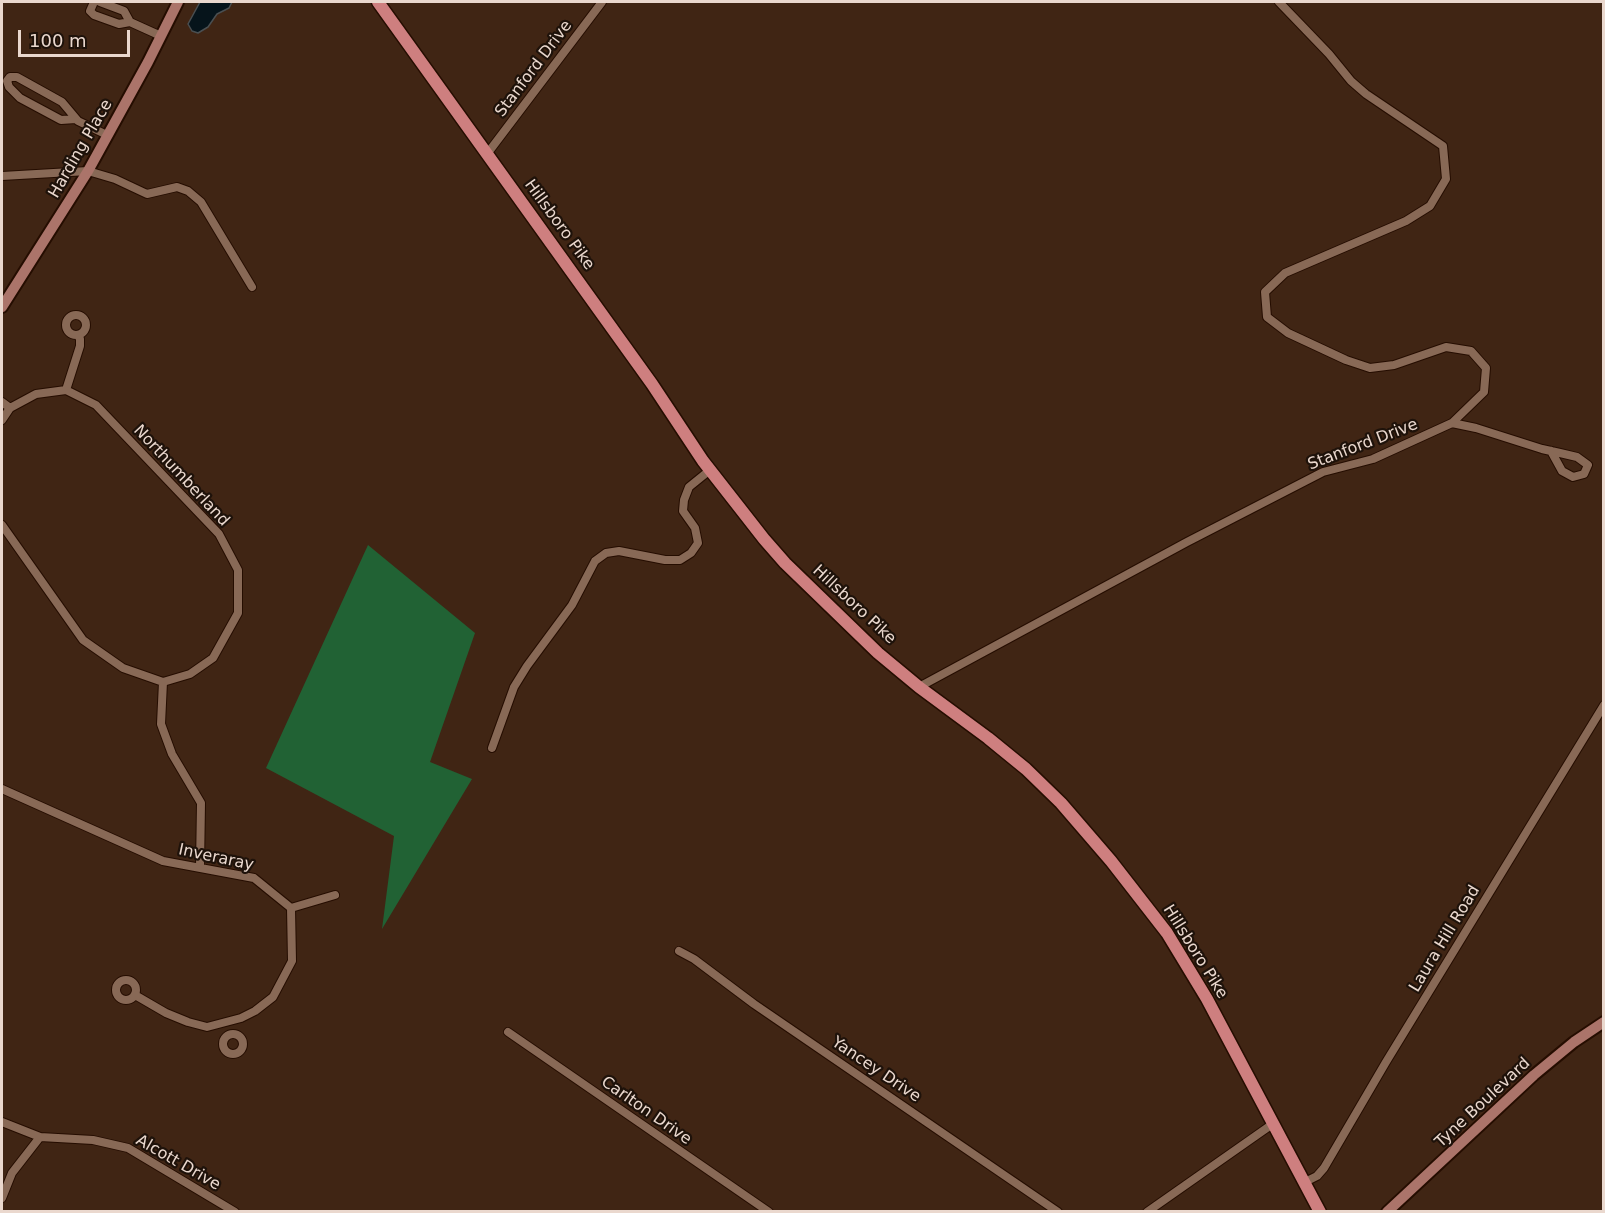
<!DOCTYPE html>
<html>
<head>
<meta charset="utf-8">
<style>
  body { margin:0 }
  #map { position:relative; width:1605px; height:1213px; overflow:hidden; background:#402514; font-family:"DejaVu Sans",sans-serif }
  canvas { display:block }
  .frame { position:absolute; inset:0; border:3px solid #ead8ce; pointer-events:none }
  .scale { position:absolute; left:18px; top:30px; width:112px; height:27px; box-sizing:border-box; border:3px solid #ead8ce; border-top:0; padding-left:8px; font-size:18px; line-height:21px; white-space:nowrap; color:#ead8ce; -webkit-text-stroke:4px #1e120a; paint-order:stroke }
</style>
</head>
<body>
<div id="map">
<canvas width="1605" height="1213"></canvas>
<div class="frame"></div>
<div class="scale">100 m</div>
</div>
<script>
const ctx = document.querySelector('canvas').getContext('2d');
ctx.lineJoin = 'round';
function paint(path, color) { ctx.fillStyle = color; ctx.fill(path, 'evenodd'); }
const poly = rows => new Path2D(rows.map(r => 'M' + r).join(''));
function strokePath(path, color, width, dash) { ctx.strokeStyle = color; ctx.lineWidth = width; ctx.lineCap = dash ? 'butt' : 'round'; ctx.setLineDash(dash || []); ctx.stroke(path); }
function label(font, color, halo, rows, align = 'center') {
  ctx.font = font + ' "DejaVu Sans",sans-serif'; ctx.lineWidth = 4.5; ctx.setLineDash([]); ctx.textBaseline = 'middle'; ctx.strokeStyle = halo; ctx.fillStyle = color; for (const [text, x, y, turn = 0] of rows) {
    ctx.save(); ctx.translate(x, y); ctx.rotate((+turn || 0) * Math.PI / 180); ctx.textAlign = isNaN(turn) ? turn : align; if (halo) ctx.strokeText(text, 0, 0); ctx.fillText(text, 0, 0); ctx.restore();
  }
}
paint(poly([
  [368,545,475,633,430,762,472,779,382,929,394,836,266,768]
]), '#216234');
const water = poly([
  [200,2,232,2,229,8,217,14,208,27,198,33,192,31,188,24,200,2]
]);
paint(water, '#06141b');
strokePath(water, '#4a4f51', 1.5);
const street = poly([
  [94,2,90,11,94,15,119,24,130,22],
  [100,2,124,11,130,22,161,36],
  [76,119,61,120,20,98,9,87,7,81,10,77,17,77,62,102,78,121,107,135],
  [487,154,602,2],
  [2,176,88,171,115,179,147,194,177,187,188,191,201,202,252,287],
  '66 325a10 10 0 1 1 20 0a10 10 0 1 1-20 0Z',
  [66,390,80,346,80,339,78,335],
  [2,402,10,408],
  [2,420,10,408,36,394,66,390,96,405,219,534,238,570,238,613,213,658,190,674,163,682,123,668,83,640,2,525],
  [1452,423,1476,428,1542,449,1560,453,1577,457,1588,465,1584,474,1573,477,1562,471,1551,451],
  [163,682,161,724,172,754,201,803,200,867],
  [919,687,1187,542,1323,472,1373,459,1452,423,1484,392,1486,368,1471,351,1446,347,1394,365,1370,368,1346,360,1288,333,1267,317,1265,292,1285,273,1406,221,1430,206,1446,179,1443,146,1366,94,1351,81,1329,54,1279,2],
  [492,748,514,687,527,666,572,605,595,561,606,553,619,551,665,560,680,560,691,553,698,543,695,528,683,511,684,500,689,487,710,470],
  [2,789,163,861,254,878,291,908,292,961,273,997,255,1011,241,1018,207,1027,188,1022,166,1013,135,995],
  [291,908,335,895],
  [679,951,694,959,754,1004,1058,1212],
  '116 990a10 10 0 1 1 20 0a10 10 0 1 1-20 0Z',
  [508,1032,769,1212],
  '223 1044a10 10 0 1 1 20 0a10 10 0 1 1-20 0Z',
  [2,1122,40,1137,93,1140,128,1148,235,1212],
  [1305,1182,1317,1176,1324,1168,1386,1062,1604,705],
  [2,1198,12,1173,40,1137],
  [1147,1212,1274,1123]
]);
const secondary = poly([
  [2,307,88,171,148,62,178,2],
  [1387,1212,1534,1075,1574,1042,1604,1022]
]);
const primary = poly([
  [378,2,652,384,703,461,764,539,785,563,878,653,919,687,988,738,1026,769,1061,803,1111,861,1167,933,1207,999,1320,1212]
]);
strokePath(street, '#250d00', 10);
strokePath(secondary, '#250d00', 14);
strokePath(primary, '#250d00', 15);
strokePath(street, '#886956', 8);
strokePath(secondary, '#ab746a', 10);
strokePath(primary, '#ce7f7f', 12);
label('16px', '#ead8ce', '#1e120a', [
  ["Stanford Drive",534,69,-53],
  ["Harding Place",81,149,-60],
  ["Hillsboro Pike",559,225,54],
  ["Stanford Drive",1363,445,-21],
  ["Northumberland",181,476,47],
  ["Hillsboro Pike",854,605,43],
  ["Inveraray",216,858,12],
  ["Laura Hill Road",1445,939,-59],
  ["Hillsboro Pike",1195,952,58],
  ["Yancey Drive",876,1070,34],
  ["Tyne Boulevard",1483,1103,-43],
  ["Carlton Drive",646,1111,35],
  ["Alcott Drive",178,1163,30]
]);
</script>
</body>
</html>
